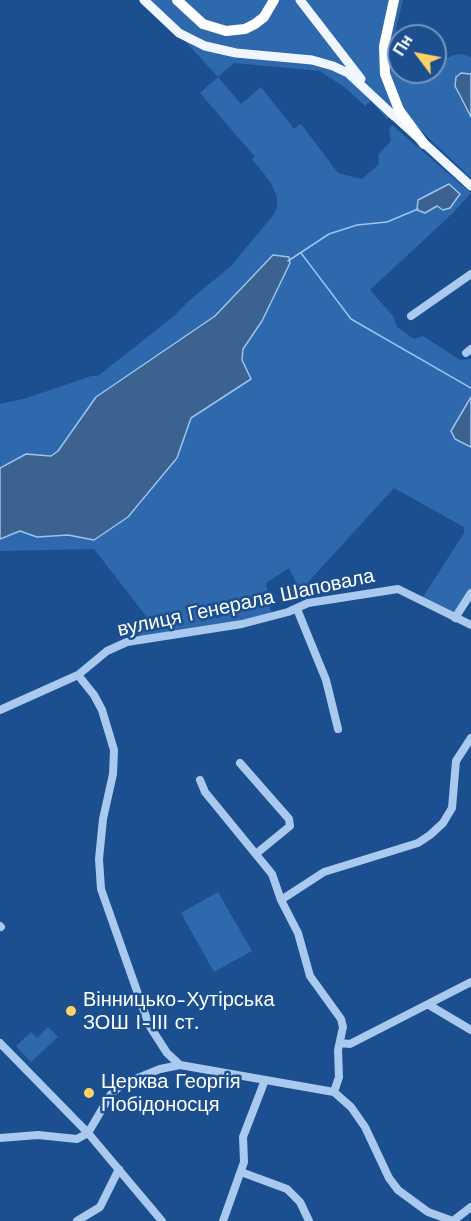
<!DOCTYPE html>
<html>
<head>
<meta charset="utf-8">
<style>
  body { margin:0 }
  #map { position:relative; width:471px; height:1221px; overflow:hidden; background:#1b4f8f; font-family:"Work Sans",sans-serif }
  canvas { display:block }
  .north { position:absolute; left:387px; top:24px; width:60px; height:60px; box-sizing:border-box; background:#1b4f8f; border:2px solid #7695bc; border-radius:50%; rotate:302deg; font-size:16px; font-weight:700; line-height:24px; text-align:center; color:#fff }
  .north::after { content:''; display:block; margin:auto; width:21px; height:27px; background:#ffd166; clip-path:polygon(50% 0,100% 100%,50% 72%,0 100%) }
</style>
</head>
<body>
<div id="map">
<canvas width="471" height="1221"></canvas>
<div class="north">Пн</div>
</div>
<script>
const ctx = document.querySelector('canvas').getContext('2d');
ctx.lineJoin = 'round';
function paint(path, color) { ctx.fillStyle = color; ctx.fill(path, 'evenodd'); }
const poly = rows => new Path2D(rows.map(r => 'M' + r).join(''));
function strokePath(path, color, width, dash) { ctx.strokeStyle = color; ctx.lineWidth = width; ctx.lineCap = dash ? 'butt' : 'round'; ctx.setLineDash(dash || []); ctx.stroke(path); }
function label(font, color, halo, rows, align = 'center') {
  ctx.font = font + ' "Work Sans",sans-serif'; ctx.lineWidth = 5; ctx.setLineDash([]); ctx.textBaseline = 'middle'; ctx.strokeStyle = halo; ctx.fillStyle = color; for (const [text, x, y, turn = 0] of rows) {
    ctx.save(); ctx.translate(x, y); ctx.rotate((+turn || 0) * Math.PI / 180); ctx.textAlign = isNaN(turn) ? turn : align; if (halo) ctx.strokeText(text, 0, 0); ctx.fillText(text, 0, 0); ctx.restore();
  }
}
paint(poly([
  [139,0,403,0,396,28,399,72,435,72,435,64,453,55,462,54,471,57,471,74,466,73,454,81,459,97,471,117,471,178,399,110,387,119,371,101,365,106,347,89,320,71,234,63,218,77,241,104,261,87,294,129,301,124,338,173,362,179,376,167,379,164,378,155,391,141,389,129,392,125,471,193,453,213,370,290,393,316,397,327,414,339,423,336,460,360,471,359,471,593,455,618,421,600,464,533,464,527,394,488,300,591,289,568,266,583,272,616,141,640,135,628,146,616,94,549,0,551,0,539,17,531,40,537,68,535,91,540,100,537,137,508,177,459,26,454,0,468,0,404,27,398,91,376,98,376,174,316,190,300,231,266,274,214,277,206,277,197,271,183,252,159,255,157,200,93,218,77,184,40],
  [218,892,252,951,214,972,181,913],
  [48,1027,58,1037,31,1062,16,1046,31,1032,37,1038]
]), '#2e69ad');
const water = poly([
  [461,73,471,74,471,117,455,86,456,77,461,73],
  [449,184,460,194,450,208,443,210,437,206,425,213,417,210,418,200,449,184],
  [273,255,289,257,290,263,262,321,243,349,242,360,251,379,191,418,177,458,128,517,94,540,68,535,37,537,20,531,0,539,0,468,26,454,51,456,58,451,96,397,215,316,273,255],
  [471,397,471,447,455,439,451,431,471,397]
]);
paint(water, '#3c6290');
strokePath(water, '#9cc4f0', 1.5);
strokePath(poly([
  [301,253,351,319,471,388],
  [288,261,329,234,357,225,387,222,418,209]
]), '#9cc4f0', 1.5);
strokePath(poly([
  [411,316,471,274],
  [466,353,471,349],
  [297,609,326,680,338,729],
  [455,618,471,593],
  [78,675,94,695,102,710,114,750,113,774,103,819,99,859,101,889,149,1025,167,1053,180,1065,334,1092,351,1107,365,1127,389,1178,398,1190,428,1212,453,1221],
  [0,710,78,675,107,651,127,642,242,624,288,612,308,603,398,589,471,625],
  [240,763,289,819,290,826,257,853],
  [200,780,205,792,272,874,281,900,298,933,310,976,341,1019,343,1027,338,1050,339,1077,334,1092],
  [281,900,324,872,418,843,430,835,443,823,452,808,456,761,471,738],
  [0,926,1,927],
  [429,1005,471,1030],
  [0,1043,88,1133,162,1221],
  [340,1043,350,1044,471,982],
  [0,1138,38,1135,77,1139,88,1133,111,1094,123,1084,160,1069,180,1065],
  [241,1172,287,1189,300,1202,309,1221],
  [77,1221,100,1207,119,1169],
  [223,1221,244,1162,243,1137,265,1080],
  [453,1221,471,1207]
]), '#a9c9ee', 8);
strokePath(poly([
  [144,0,179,33,205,46,236,53,312,60,333,66,348,73,394,116],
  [300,0,361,79],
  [390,112,471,186]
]), '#f0f6ff', 9);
strokePath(poly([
  [177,0,203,24,226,31,245,29,255,24,264,17,274,0],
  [394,0,384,46,385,74,399,110,424,144]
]), '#fff', 10);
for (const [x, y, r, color] of [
  [71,1011,6,"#ffd166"],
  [89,1093,6,"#ffd166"]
]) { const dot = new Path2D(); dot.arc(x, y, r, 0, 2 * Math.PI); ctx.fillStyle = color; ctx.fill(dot); strokePath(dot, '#1b4f8f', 2); }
label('20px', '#fff', '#1b4f8f', [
  ["вулиця Генерала Шаповала",246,603,-12]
]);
label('20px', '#fff', '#1b4f8f', [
  ["Вінницько-Хутірська",83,1000],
  ["ЗОШ І-ІІІ ст.",83,1023],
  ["Церква Георгія",101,1082],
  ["Побідоносця",101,1105]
], 'left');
</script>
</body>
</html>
